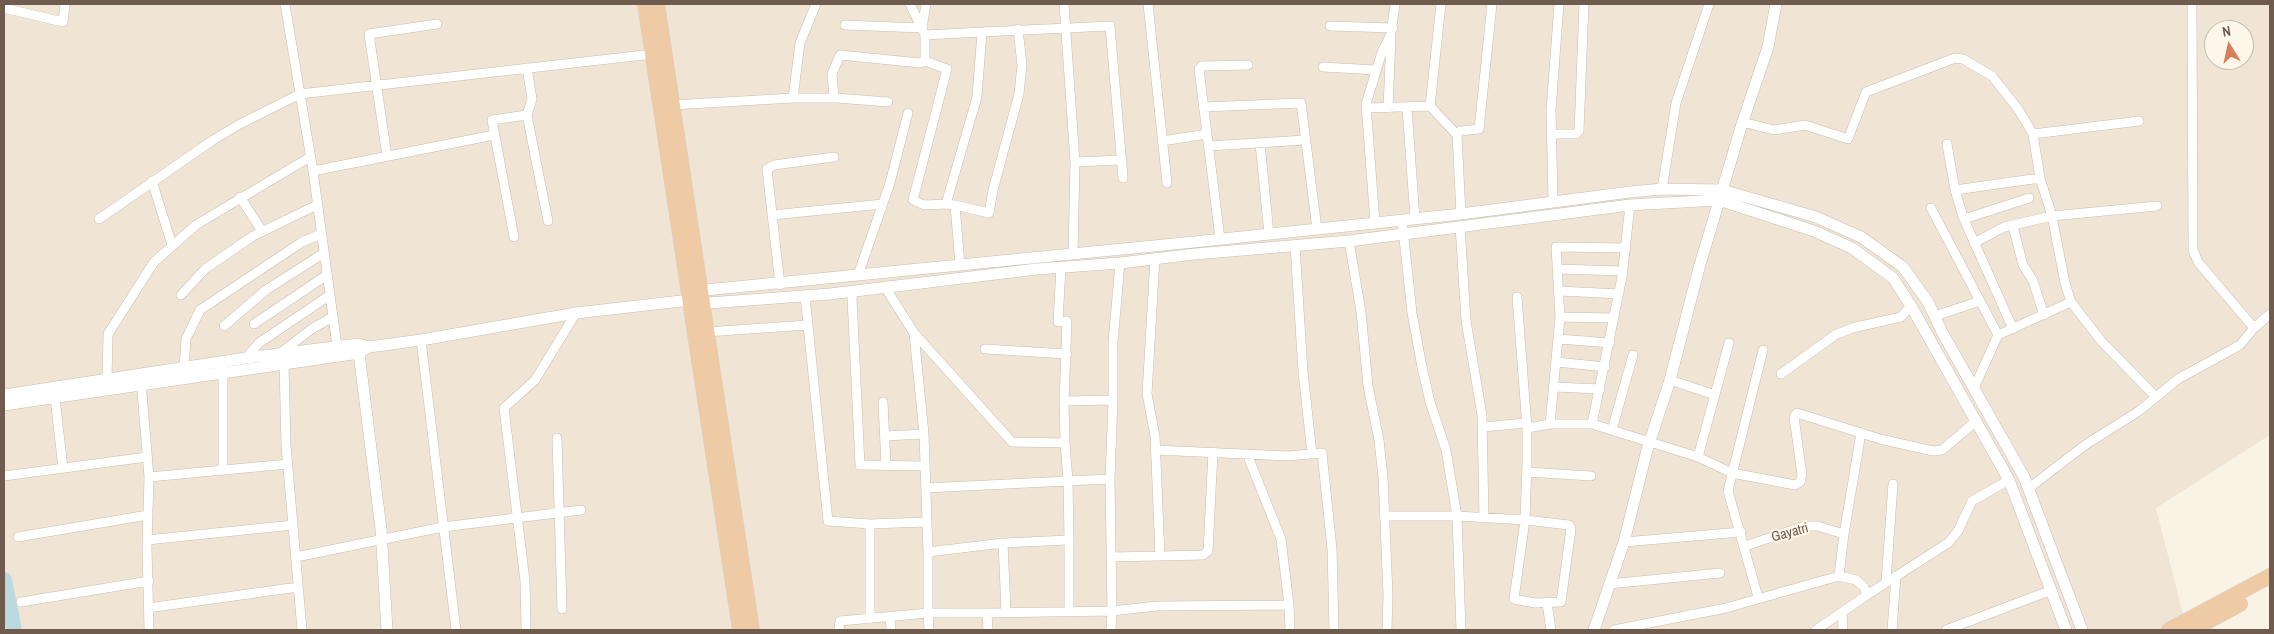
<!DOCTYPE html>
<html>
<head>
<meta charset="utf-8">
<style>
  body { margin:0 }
  #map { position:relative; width:2274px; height:634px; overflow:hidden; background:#f9f3e6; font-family:"Archivo Narrow",sans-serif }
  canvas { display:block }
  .frame { position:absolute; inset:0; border:5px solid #6f5c4e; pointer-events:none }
  .north { position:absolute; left:2204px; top:20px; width:50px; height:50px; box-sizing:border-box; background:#fdf7eb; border:1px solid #c4b9ac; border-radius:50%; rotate:350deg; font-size:14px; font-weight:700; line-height:20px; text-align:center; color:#6f5c4e }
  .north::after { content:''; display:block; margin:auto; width:18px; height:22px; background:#d57e59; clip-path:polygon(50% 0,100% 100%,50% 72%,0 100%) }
</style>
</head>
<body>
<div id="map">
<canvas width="2274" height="634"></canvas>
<div class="frame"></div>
<div class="north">N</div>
</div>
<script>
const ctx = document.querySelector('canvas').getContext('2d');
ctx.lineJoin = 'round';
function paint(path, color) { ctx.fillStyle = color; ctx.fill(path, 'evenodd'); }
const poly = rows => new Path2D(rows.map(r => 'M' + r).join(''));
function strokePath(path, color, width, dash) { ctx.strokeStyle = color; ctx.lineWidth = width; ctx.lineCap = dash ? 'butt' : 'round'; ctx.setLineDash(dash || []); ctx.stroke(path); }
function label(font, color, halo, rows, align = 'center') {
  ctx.font = font + ' "Archivo Narrow",sans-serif'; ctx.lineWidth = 4; ctx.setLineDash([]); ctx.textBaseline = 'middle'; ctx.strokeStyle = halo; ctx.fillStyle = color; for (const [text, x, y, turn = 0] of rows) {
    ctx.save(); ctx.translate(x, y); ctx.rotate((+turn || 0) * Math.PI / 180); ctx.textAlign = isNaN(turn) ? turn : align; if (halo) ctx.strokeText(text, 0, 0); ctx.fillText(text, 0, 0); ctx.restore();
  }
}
paint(poly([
  [4,4,2270,4,2270,435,2156,508,2187,630,4,630],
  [2214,30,2244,30,2244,60,2214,60]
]), '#f0e5d5');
strokePath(poly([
  [4,580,14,630]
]), '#bdd9e0', 16);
const minor = poly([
  [285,4,313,171,337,346],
  [910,4,925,35,982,32],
  [1064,4,1075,162,1073,254],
  [1148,4,1167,183],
  [2192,4,2193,250,2198,262,2254,328],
  [4,8,63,22,65,4],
  [845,25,922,28,926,4],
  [1330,26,1393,28],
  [925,61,947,69,913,200,924,205,946,204],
  [1323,67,1376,70],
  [527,68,532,99,527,115,548,221],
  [793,98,800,43,816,4],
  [834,98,832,74,840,55,920,63,925,61,925,35],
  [672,105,793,98,836,98,888,102],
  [1430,106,1457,135],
  [1203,107,1301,103,1317,229],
  [1366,108,1430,106,1441,4],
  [1388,108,1391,37],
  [1407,108,1415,219],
  [1742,122,1774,130,1805,125,1848,139,1866,92,1955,58,1963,59,1992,76,2018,109,2033,134,2040,178,2052,216,2065,283,2071,302],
  [1551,134,1576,134,1579,131,1584,4],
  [2033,134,2139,121],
  [1162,141,1207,134],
  [1260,143,1269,234],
  [1947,144,1955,190,1963,217,2013,329],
  [1209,146,1305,140],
  [387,156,369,34,437,24],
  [1075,162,1122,160],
  [313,171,494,135],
  [152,181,172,245],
  [1662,189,1676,103,1709,4],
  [1955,190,2040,178],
  [240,197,262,231],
  [1553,201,1551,110,1559,4],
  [955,205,989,213,993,190,1019,94,1022,65,1018,29],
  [1931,208,1998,335],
  [1461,214,1457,135,1460,131,1479,129,1492,4],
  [772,215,883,204],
  [99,219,213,140,240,124,300,94,653,54],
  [1964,219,2029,198],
  [1402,220,1412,313,1422,367,1430,402,1446,450,1457,516,1461,630],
  [1375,223,1366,104,1382,52,1391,34,1395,4],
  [1460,226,1466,321,1482,415,1484,518],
  [2013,226,2023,265,2033,281,2044,315],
  [514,237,492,120,527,115],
  [1220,239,1199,69,1202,66,1248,65],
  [1349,241,1361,312,1368,386,1379,440,1383,477,1388,595,1387,630],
  [1974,243,2004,227,2052,216,2157,206],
  [1295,245,1303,372,1312,454],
  [960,265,955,205,946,204,977,97,982,32,1110,26,1123,178],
  [1061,267,1058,322,1067,321,1064,401],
  [1559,269,1623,271],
  [858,275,890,183,908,113],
  [780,285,767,169,774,165,834,157],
  [885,287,914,333,924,434,928,552],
  [853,291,852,298,860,465,924,466],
  [1560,291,1619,294],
  [181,295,205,269,253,236,317,205],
  [805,296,828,521,870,524,927,522],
  [1935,316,1980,301],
  [1560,317,1614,318],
  [254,324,327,275],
  [224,326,266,290,324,253],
  [706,332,808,325],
  [914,333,1012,442,1065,443,1064,401,1113,400,1113,342,1120,263],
  [1559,339,1610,343],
  [421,340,456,630],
  [985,349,1067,354],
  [279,354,313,328,333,317],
  [246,358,259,343,330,295],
  [1557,362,1605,367],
  [284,364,286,445,302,630],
  [184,368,186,339,200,310,302,242,321,234],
  [1781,374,1835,335,1852,328,1901,317,1911,306],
  [107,380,108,334,154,262,196,225,310,157],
  [141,380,149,477,147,547,149,630],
  [1670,380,1715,395],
  [1554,387,1600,389],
  [1974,388,1998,335,2071,302,2102,342,2156,397],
  [55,398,63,468],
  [1113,400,1110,479,1112,611,1157,606,1289,605,1290,630],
  [883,402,886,466],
  [1550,424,1560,317,1556,247,1626,248],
  [1592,424,1622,277,1630,205],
  [1483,427,1526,423],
  [1527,428,1550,424,1592,424,1698,457,1732,473,1795,485,1800,482,1802,475,1794,417,1797,413,1880,439,1933,451,1942,450,1976,421],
  [1612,430,1633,355],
  [884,436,924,434],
  [557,438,562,609],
  [1155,450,1288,456,1322,453,1332,549,1334,630],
  [1247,454,1281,539,1289,605],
  [1698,457,1729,343],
  [223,470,223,368],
  [1527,472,1591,476],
  [4,476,147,457],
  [149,477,288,464],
  [926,488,1068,481,1065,443],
  [2029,488,2085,445,2139,411,2178,379,2240,345,2254,328,2270,314],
  [1386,516,1457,516,1525,520,1569,525,1571,529,1561,602,1535,603,1514,599,1525,520,1527,464,1527,428,1517,297],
  [870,524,870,619],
  [1844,534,1861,433],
  [18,537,148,515],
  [147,540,293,525],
  [1069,540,1068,481,1110,479],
  [1624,542,1741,532],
  [1003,543,1006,612],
  [1745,546,1805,526,1817,526,1844,534,1839,576,1856,580,1864,587,1867,595,1816,630],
  [1160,556,1203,555,1208,551,1213,452],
  [296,557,443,527,581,510],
  [1112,557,1160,556,1155,436,1147,394,1155,258],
  [1886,582,1893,484],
  [1609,584,1720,573],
  [1867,595,1948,543,1958,531,1972,501,2009,480],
  [1758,597,1728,491,1763,350],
  [21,602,149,581],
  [1547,603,1551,630],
  [148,608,298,587],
  [987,613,1112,611,1111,630],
  [1842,613,1843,630],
  [890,617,891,630],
  [526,630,525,581,504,408,535,380,576,313],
  [839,630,840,621,928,613,928,552,1003,543,1069,540,1069,612],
  [929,630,928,613,987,613,988,630],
  [1614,630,1726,608,1839,576],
  [1892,630,1896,576],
  [1946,630,2052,590]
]);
const tertiary = poly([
  [695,291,1194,242,1461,214,1630,192,1662,189,1722,190,1816,217,1861,237,1903,267,1928,302,1942,332,2024,477,2082,630],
  [695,304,830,294,1037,269,1120,263,1195,254,1349,241,1630,205,1719,200,1814,231,1852,248,1893,278,1911,306,2009,480,2066,630],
  [359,353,381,529,387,630],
  [4,395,246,358,358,344,369,347,421,340,576,313,690,300],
  [4,405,359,353,369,347],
  [1594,630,1624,542,1647,450,1670,380,1699,268,1741,127,1768,47,1776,4]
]);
const trunk = poly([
  [645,4,740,630],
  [657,4,752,630],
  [2169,630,2270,576],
  [2192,630,2240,604]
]);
strokePath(minor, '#c9bcad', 10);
strokePath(tertiary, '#c9bcad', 12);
strokePath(trunk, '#d7d1cd', 16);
strokePath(minor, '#fff', 9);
strokePath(tertiary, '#fff', 11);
strokePath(trunk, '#eecba5', 15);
label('14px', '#6f5c4e', '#fdf7eb', [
  ["Gayatri",1790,533,-15]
]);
</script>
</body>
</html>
